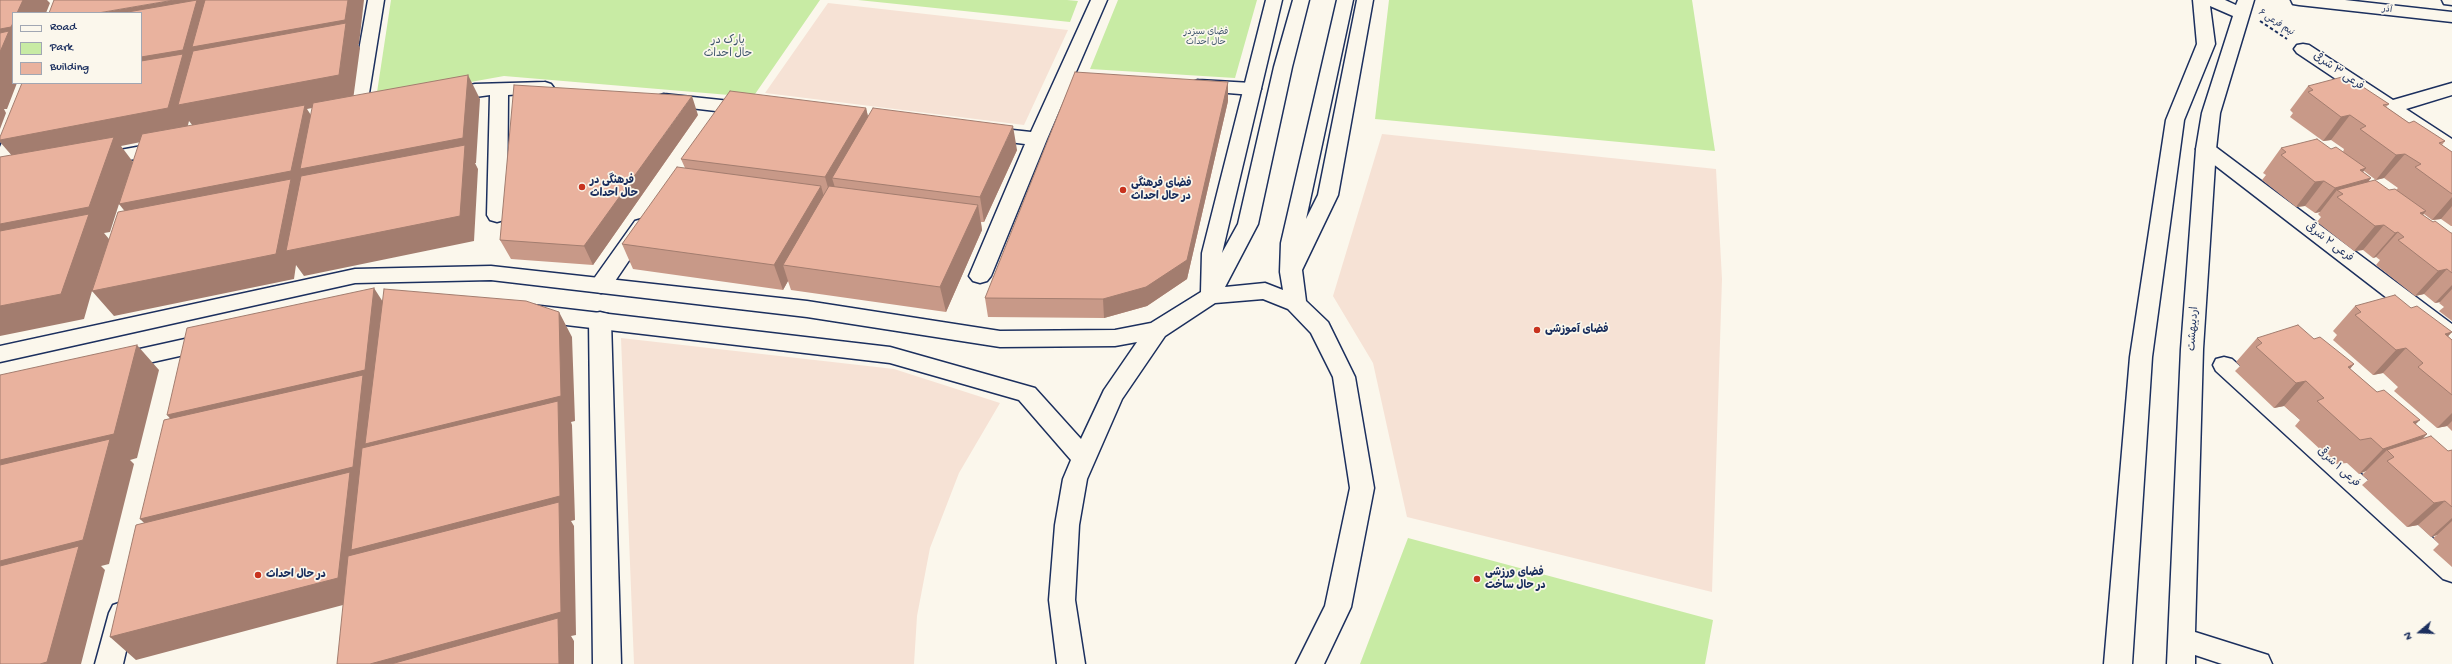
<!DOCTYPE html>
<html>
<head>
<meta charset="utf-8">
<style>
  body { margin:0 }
  #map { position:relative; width:2452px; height:664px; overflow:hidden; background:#fbf7ec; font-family:"Gochi Hand",sans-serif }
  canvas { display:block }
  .legend { position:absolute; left:12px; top:12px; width:130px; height:72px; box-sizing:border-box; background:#fbf7ec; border:1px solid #a1a7b3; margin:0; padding:5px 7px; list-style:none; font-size:12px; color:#1b2f5e }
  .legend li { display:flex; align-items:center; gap:8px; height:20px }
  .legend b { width:20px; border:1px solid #a1a7b3 }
  .north { position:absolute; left:2400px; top:612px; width:40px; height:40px; -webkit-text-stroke:3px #fbf7ec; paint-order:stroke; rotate:251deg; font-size:11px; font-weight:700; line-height:16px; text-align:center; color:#1b2f5e }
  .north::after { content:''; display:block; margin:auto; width:14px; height:18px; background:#1b2f5e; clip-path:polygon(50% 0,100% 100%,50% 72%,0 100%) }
</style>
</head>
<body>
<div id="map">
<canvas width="2452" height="664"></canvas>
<ul class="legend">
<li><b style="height:5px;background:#fbf7ec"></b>Road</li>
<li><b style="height:11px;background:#c8eba4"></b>Park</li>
<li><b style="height:11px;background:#e9b29e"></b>Building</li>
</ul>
<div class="north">N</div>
</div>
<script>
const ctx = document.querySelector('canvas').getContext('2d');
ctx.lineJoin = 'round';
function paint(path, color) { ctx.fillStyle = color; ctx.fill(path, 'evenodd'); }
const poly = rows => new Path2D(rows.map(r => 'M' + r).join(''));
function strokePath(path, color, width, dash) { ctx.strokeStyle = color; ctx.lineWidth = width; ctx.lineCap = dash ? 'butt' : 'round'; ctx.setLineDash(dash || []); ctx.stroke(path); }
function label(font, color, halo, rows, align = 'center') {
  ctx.font = font + ' "Gochi Hand","Playpen Sans Arabic",sans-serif'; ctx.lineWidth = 3.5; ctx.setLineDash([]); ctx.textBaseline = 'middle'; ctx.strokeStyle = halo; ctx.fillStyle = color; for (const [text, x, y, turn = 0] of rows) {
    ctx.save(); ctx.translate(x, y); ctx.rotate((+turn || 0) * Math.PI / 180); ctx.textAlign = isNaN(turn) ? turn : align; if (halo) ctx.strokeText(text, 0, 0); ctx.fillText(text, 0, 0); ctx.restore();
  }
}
paint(poly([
  [828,3,1068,30,1024,125,765,93],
  [1382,134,1716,169,1722,279,1712,592,1407,517,1373,363,1333,296],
  [621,338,894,369,1000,403,959,473,930,548,917,616,914,664,634,664]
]), '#f6e2d5');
paint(poly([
  [391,0,820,0,753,97,504,76,376,99],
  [858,0,1067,0,1078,1,1070,22],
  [1118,0,1257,0,1235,78,1090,69],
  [1389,0,1692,0,1715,151,1375,119],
  [1408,538,1713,620,1705,664,1360,664]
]), '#c8eba4');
const street = poly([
  [368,0,384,0,366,112,364,116,357,118,350,116,348,112,368,0],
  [1091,0,1107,0,1047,139,991,276,987,281,980,283,973,281,969,276,1025,144,985,139,978,137,976,133,978,129,985,127,1031,132,1091,0],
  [2303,44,2309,45,2393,100,2452,83,2452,95,2406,109,2452,139,2452,154,2445,152,2297,53,2294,49,2297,45,2303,44],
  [1198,80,1252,83,1258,85,1261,89,1258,93,1252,95,1192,90,1189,86,1192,82,1198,80],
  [545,82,551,84,554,88,551,92,508,95,507,215,504,220,497,222,490,220,487,215,490,95,446,101,439,99,437,95,439,91,475,84,545,82],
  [28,83,46,83,10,169,7,173,0,175,0,147,28,83],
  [664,94,749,103,756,105,758,109,756,113,749,115,657,104,655,100,657,96,664,94],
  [164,142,171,144,174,148,171,152,98,166,91,164,88,160,91,156,98,154,164,142],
  [2206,143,2213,145,2452,324,2452,344,2444,342,2199,153,2196,149,2199,145,2206,143],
  [642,219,649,221,652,226,649,231,609,290,601,293,593,290,590,285,593,280,635,221,642,219],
  [600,312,608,314,611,320,621,664,593,664,589,320,592,314,600,312],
  [2224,357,2232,359,2452,555,2452,582,2443,579,2216,371,2213,365,2216,359,2224,357],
  [122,602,131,605,135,613,123,664,95,664,109,613,113,605,122,602]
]);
const secondary = poly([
  [1266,0,1282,0,1222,253,1238,224,1274,67,1293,0,1309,0,1292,67,1258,224,1225,287,1265,283,1283,290,1280,272,1281,243,1337,0,1353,0,1306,219,1318,195,1357,0,1373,0,1338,195,1302,270,1306,301,1328,322,1355,377,1374,488,1351,607,1324,664,1296,664,1325,606,1350,488,1333,377,1311,333,1288,309,1263,299,1215,303,1165,336,1122,399,1087,479,1079,525,1075,600,1085,664,1057,664,1049,600,1055,525,1063,479,1071,460,1019,400,890,363,532,321,524,319,521,313,524,307,532,305,890,347,1035,388,1081,439,1104,390,1137,342,1115,346,1000,347,807,317,491,280,355,283,0,362,0,346,355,269,491,266,807,301,1000,331,1115,330,1151,323,1201,292,1202,253,1266,0],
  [2193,0,2225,0,2236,5,2238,0,2254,0,2220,113,2216,149,2203,349,2195,632,2268,655,2272,664,2222,664,2195,655,2195,664,2167,664,2181,349,2196,149,2202,113,2233,16,2210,6,2215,44,2184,120,2152,357,2132,664,2104,664,2130,357,2166,120,2197,44,2193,0],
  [2291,0,2345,0,2452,12,2452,22,2299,5,2293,4,2291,0],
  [2442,0,2452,0,2452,5,2444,4,2442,0],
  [212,333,220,335,223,341,220,347,117,370,109,368,106,362,109,356,117,354,212,333]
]);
strokePath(street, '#1b2f5e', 3);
strokePath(secondary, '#1b2f5e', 3);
strokePath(poly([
  [2260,21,2287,39]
]), '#1b2f5e', 2, [3.5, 2.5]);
paint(street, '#fbf7ec');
paint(secondary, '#fbf7ec');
paint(poly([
  [2308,86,2355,86,2389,104,2386,107,2409,123,2445,141,2442,145,2452,152,2452,226,2451,226,2441,219,2432,220,2424,214,2423,215,2433,222,2451,233,2452,233,2452,321,2439,311,2444,307,2439,303,2440,302,2435,303,2424,294,2415,296,2376,265,2380,260,2376,257,2373,258,2363,250,2354,251,2317,222,2321,217,2318,214,2320,212,2315,213,2305,206,2296,207,2262,180,2266,175,2263,173,2281,148,2331,149,2343,152,2344,149,2331,140,2323,141,2290,117,2293,113,2290,110],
  [2364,171,2376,180,2384,178,2398,188,2396,190,2389,190,2369,181,2371,178,2363,172],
  [1228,101,1187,279,1147,306,1104,318,988,317,985,298],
  [866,108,868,117,1017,150,984,222,981,222,982,230,946,312,791,290,788,281,783,290,633,269,622,244,685,168,681,159],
  [698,115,593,265,511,259,500,240],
  [2355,306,2411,308,2452,332,2448,336,2452,340,2452,431,2447,426,2437,428,2394,391,2398,387,2383,373,2373,375,2333,340,2337,335,2333,331],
  [2257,338,2314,339,2354,364,2350,369,2377,392,2427,434,2422,439,2448,451,2452,450,2452,567,2433,550,2439,544,2433,538,2437,535,2431,537,2418,525,2407,527,2362,485,2368,480,2362,475,2366,471,2359,474,2347,463,2336,464,2295,426,2300,420,2284,406,2274,408,2235,371,2240,366,2236,362]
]), '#c89988');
paint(poly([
  [0,0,47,0,50,3,46,13,17,13],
  [174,0,364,0,359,44,358,44,360,48,353,100,307,109,320,129,468,75,480,99,476,163,475,163,478,169,474,241,304,276,296,265,294,279,114,316,92,291,84,319,0,336,0,224,20,165,0,142,0,140,141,83,141,13,98,13],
  [189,121,196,130,133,162,121,146,186,133],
  [119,204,139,229,109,239,104,233,110,232],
  [13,23,13,83,17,83,7,109,4,109,6,113,0,129,0,29],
  [1228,82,1228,101,1187,279,1147,306,1104,318,1103,299],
  [692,96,698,115,593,265,584,246],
  [866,108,872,133,832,178,837,194,832,202,825,177],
  [2350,115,2331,140,2323,141,2341,117],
  [1013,126,1017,150,984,222,980,197],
  [2405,154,2384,178,2376,180,2396,155],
  [2366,168,2354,183,2371,178,2351,203,2343,194,2337,190,2320,212,2315,213,2335,188,2360,170],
  [2324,181,2305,206,2296,207,2315,182],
  [821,186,828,211,783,265,788,281,783,290,774,265],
  [2452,197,2452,206,2441,219,2432,220],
  [978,205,982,230,946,312,940,287],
  [2426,211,2405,236,2420,213],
  [2384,225,2363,250,2354,251,2375,226],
  [2398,232,2376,257,2373,258,2395,233],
  [2447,269,2424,294,2415,296,2438,271],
  [2452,285,2452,289,2440,302,2435,303],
  [374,288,390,313,559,312,572,337,575,421,571,422,572,425,575,520,571,521,574,526,576,635,571,636,574,641,574,664,370,664,358,601,136,660,110,637,164,542,140,519,189,440,167,415],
  [2452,332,2428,357,2445,334],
  [137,345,159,370,137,458,130,460,134,464,109,564,101,566,105,570,81,664,40,664,0,591,0,460],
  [2406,348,2383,373,2373,375,2396,350],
  [2354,364,2332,389,2348,367],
  [2306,381,2284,406,2274,408,2296,383],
  [2452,413,2452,421,2447,426,2437,428],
  [2420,420,2395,444,2413,422],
  [2427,434,2402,459,2394,457,2387,450,2366,471,2359,474,2383,449],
  [2445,501,2418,525,2407,527,2434,503],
  [2452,518,2452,521,2437,535,2431,537]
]), '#a37d6f');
const building = poly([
  [0,0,23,0,17,13,13,13,13,23,11,27,0,29,0,0],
  [54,0,174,0,98,13,49,13,54,0],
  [197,0,183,50,141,57,141,13,122,13,197,0],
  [205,0,348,0,345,20,192,47,205,0],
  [346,23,339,75,178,105,193,51,346,23],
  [9,31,0,52,0,33,9,31],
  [183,54,168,108,0,140,0,137,22,83,141,83,141,61,183,54],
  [1075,72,1228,82,1187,260,1146,287,1103,299,985,298,1075,72],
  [468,75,463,138,300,169,313,103,468,75],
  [2342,77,2355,86,2360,85,2389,104,2383,105,2409,123,2414,121,2445,141,2439,143,2452,152,2452,194,2415,167,2421,164,2405,154,2396,155,2360,129,2366,126,2360,122,2350,115,2341,117,2308,92,2313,90,2308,86,2342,77],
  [514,85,692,96,584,246,500,240,514,85],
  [730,91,866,108,825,177,681,159,730,91],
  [305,105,291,171,119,204,142,134,305,105],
  [873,108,1013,126,980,197,832,178,873,108],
  [114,137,89,207,0,224,0,157,114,137],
  [2317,139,2331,149,2336,147,2366,168,2360,170,2371,178,2335,188,2324,181,2315,182,2281,155,2286,152,2281,148,2317,139],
  [465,145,460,216,286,251,301,176,465,145],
  [677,167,821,186,774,265,622,244,677,167],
  [291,179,276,254,92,291,118,212,291,179],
  [2375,180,2389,190,2395,189,2426,211,2420,213,2433,222,2435,221,2451,233,2452,233,2452,273,2447,269,2438,271,2398,240,2404,237,2398,232,2395,233,2384,225,2375,226,2337,197,2343,194,2337,190,2375,180],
  [829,186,978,205,940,287,783,265,829,186],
  [89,214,61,294,0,306,0,231,89,214],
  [374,288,365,370,167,415,187,328,374,288],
  [384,289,526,301,559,312,561,396,365,444,384,289],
  [2395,295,2411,308,2417,306,2452,332,2445,334,2452,340,2452,395,2418,367,2423,363,2406,348,2396,350,2355,315,2361,312,2355,306,2395,295],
  [2298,325,2314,339,2320,337,2354,364,2348,367,2377,392,2384,390,2420,420,2413,422,2427,434,2383,449,2371,438,2360,440,2317,401,2324,398,2306,381,2296,383,2256,347,2262,343,2257,338,2298,325],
  [137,345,114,434,0,460,0,375,137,345],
  [363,375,353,467,140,519,164,420,363,375],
  [558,401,560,496,351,550,362,448,558,401],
  [2431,436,2448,451,2452,450,2452,507,2445,501,2434,503,2387,461,2394,457,2387,450,2431,436],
  [110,439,83,540,0,561,0,465,110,439],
  [350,472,338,578,110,637,136,525,350,472],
  [559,502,561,612,370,664,337,664,348,556,559,502],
  [79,546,47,662,40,664,0,664,0,566,79,546],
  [558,618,559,664,391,664,558,618]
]);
paint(building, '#e9b29e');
strokePath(building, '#a37d6f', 1);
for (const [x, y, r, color] of [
  [582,187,4,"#c8321e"],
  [1123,190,4,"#c8321e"],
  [1537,330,4,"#c8321e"],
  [258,575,4,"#c8321e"],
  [1477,579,4,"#c8321e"]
]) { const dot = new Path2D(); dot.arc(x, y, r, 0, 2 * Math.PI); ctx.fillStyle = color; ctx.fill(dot); strokePath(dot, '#fbf7ec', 1.5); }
label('9px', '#1b2f5e', '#fbf7ec', [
  ["آذر",2387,10,6],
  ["نیم فرعی ۶",2276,23,33]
]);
label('9px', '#3e556c', '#fbf7ec', [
  ["فضای سبزدر",1206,33],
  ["حال احداث",1206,43]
]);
label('11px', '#3e556c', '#fbf7ec', [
  ["پارک در",728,41],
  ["حال احداث",728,54]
]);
label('11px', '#1b2f5e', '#fbf7ec', [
  ["فرعی ۳ شرقی",2338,72,34],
  ["فرعی ۲ شرقی",2329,243,37],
  ["اردیبهشت",2194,329,-86],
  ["فرعی ۱ شرقی",2338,468,42]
]);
label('bold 11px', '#1b2f5e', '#fbf7ec', [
  ["فرهنگی در",590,181],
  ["حال احداث",590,194],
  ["فضای فرهنگی",1131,184],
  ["در حال احداث",1131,197],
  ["فضای آموزشی",1545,330],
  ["فضای ورزشی",1485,573],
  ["در حال ساخت",1485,586],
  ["در حال احداث",266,575]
], 'left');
</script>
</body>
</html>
